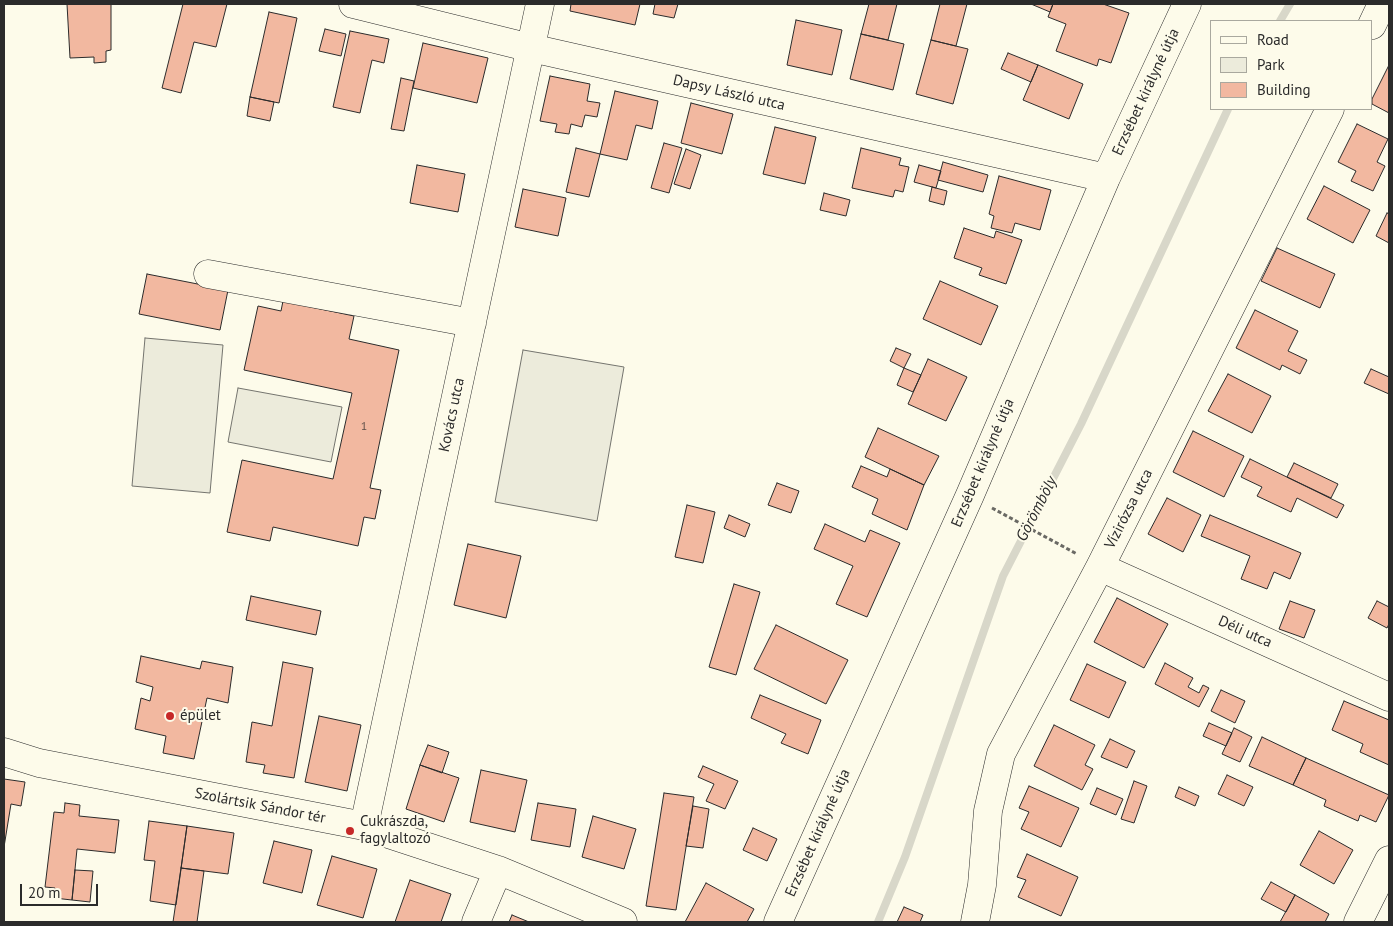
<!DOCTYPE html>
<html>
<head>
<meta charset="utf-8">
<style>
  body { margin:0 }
  #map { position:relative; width:1393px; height:926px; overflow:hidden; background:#fdfbea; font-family:"PT Sans",sans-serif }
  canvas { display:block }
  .frame { position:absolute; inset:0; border:5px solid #2b2b2b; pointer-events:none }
  .legend { position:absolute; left:1210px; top:20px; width:162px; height:90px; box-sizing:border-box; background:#fdfbea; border:1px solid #a9a89e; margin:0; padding:6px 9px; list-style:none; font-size:15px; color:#2b2b2b }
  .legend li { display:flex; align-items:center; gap:10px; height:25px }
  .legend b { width:25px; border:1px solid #a9a89e }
  .scale { position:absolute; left:20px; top:884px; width:78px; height:22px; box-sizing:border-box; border:2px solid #2b2b2b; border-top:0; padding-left:6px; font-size:15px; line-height:18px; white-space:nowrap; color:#2b2b2b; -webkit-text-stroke:4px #fdfbea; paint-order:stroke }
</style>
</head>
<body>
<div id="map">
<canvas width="1393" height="926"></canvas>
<div class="frame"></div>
<ul class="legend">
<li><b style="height:6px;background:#fdfbea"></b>Road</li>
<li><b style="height:14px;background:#ecebdb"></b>Park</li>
<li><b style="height:14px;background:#f2b8a0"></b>Building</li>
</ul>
<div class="scale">20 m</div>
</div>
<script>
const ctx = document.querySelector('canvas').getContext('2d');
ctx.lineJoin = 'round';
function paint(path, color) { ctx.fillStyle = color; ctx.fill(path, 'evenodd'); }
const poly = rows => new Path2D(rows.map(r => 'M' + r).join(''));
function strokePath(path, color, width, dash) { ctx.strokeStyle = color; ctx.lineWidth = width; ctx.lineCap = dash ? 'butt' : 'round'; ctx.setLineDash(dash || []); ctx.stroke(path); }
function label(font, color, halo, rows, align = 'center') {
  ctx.font = font + ' "PT Sans",sans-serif'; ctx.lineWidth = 4; ctx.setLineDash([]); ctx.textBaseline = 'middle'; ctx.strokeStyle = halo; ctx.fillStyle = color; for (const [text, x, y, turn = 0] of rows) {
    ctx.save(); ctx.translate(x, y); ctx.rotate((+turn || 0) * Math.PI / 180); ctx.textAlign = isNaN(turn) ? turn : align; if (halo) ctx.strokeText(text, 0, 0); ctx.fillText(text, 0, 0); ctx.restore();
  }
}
const green = poly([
  [145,338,223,345,210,493,132,486,145,338],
  [523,350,624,367,597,521,495,502,523,350],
  [238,388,342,407,331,462,228,442,238,388]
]);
paint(green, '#ecebdb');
strokePath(green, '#74746e', 1);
strokePath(poly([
  [1280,21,1290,4],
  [878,922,905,857,1003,576,1081,424,1228,109]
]), '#d8d7c9', 8);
const building = poly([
  [67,4,111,4,111,50,106,51,106,62,94,63,94,57,70,58,67,4],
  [183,4,227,4,216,47,194,42,181,93,162,88,183,4],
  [571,4,640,4,635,25,570,11,571,4],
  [655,4,678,4,674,18,653,14,655,4],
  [869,4,897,4,888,40,861,34,869,4],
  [940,4,967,4,956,46,931,40,940,4],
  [1031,4,1053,4,1050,12,1031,4],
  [1053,4,1103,4,1129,13,1111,63,1099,59,1097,66,1056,51,1066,24,1048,17,1053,4],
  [269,12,297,18,279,103,250,97,269,12],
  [796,20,842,30,832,75,787,65,796,20],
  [325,29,346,34,341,56,319,51,325,29],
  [350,31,389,39,384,63,372,60,360,113,333,107,350,31],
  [861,34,904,44,893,90,850,79,861,34],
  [931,40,968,49,953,104,916,94,931,40],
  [423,43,488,58,477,103,413,88,423,43],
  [1008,53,1038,65,1031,82,1001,69,1008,53],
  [1038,65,1083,84,1069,119,1023,100,1038,65],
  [1389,65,1389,113,1372,104,1372,99,1389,65],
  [550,76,590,84,587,101,600,103,597,117,585,115,582,127,571,124,569,134,555,132,557,124,540,121,550,76],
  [401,78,414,81,404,131,391,129,401,78],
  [615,91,658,101,652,129,636,125,627,160,600,154,615,91],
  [250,97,274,102,270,121,247,116,250,97],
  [691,103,733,114,722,154,681,143,691,103],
  [1357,124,1388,139,1377,162,1385,166,1373,191,1351,181,1356,171,1338,162,1357,124],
  [775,127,816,137,805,184,763,174,775,127],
  [664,143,682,148,669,193,651,188,664,143],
  [576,148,600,154,589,197,566,192,576,148],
  [861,148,901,158,899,165,909,167,903,192,895,190,893,197,852,188,861,148],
  [686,149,701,155,690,189,674,184,686,149],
  [943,162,988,175,983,192,938,180,943,162],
  [417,165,465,174,458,212,410,203,417,165],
  [919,165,941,171,936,188,914,182,919,165],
  [999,176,1051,190,1040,230,1015,223,1012,233,991,228,994,216,989,214,999,176],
  [1324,186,1370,210,1353,243,1307,219,1324,186],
  [932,187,947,191,944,205,929,201,932,187],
  [523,189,566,198,558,236,515,227,523,189],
  [824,193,850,200,846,216,820,210,824,193],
  [1387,213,1389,214,1389,243,1376,236,1387,213],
  [964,228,994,238,996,231,1022,240,1006,284,979,275,982,268,954,258,964,228],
  [1277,248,1335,274,1320,308,1261,281,1277,248],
  [147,274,228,290,220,330,139,314,147,274],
  [940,281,998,306,981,345,923,319,940,281],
  [283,301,354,316,349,339,399,350,370,488,381,490,375,519,364,517,358,546,273,527,270,541,227,532,242,460,333,479,352,393,244,370,258,306,281,311,283,301],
  [1255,310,1298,331,1288,351,1307,360,1300,374,1282,365,1280,370,1236,348,1255,310],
  [896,348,911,354,904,368,890,361,896,348],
  [928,359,967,377,946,421,908,404,928,359],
  [904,368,921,375,913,392,897,385,904,368],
  [1371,369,1389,377,1389,394,1364,383,1371,369],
  [1228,374,1271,396,1252,433,1208,411,1228,374],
  [878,428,939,456,924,485,865,457,878,428],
  [1193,431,1244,456,1224,497,1173,472,1193,431],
  [1250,459,1344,505,1337,518,1297,498,1291,512,1257,496,1262,487,1241,477,1250,459],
  [1294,463,1338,484,1331,498,1287,477,1294,463],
  [861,466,887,477,890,469,924,485,907,530,872,514,878,499,852,487,861,466],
  [777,483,799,491,791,513,768,505,777,483],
  [1167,498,1201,515,1183,552,1148,534,1167,498],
  [687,505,715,512,703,563,675,557,687,505],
  [729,515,750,524,745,537,724,528,729,515],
  [1210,515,1301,553,1290,579,1274,572,1267,589,1241,579,1250,556,1201,536,1210,515],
  [825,524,865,542,870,530,900,543,867,617,836,604,853,566,814,549,825,524],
  [468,544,521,556,506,618,454,605,468,544],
  [734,584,760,592,736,675,709,667,734,584],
  [251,596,321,611,316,635,246,620,251,596],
  [1117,598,1168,624,1144,668,1094,642,1117,598],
  [1290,601,1315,610,1304,638,1279,629,1290,601],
  [1377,601,1389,607,1389,624,1387,628,1368,618,1377,601],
  [776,625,848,660,826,704,754,669,776,625],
  [141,656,200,669,202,661,233,667,228,703,207,698,194,759,163,753,166,736,135,729,141,698,150,701,153,687,136,682,141,656],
  [283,662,313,668,294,778,263,773,265,765,246,762,252,722,272,726,283,662],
  [1165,663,1193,678,1188,687,1199,693,1203,685,1209,688,1199,707,1155,684,1165,663],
  [1087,664,1126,682,1109,718,1070,700,1087,664],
  [1221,690,1245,701,1235,723,1211,711,1221,690],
  [760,695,821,720,808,754,781,743,786,734,751,718,760,695],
  [1344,701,1389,720,1389,765,1360,752,1363,744,1332,730,1344,701],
  [319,716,361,725,347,791,305,782,319,716],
  [1209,723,1232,733,1226,746,1203,736,1209,723],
  [1054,725,1095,745,1085,765,1093,769,1082,790,1034,766,1054,725],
  [1234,728,1252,737,1240,762,1222,754,1234,728],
  [1262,737,1306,758,1293,785,1249,766,1262,737],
  [1110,739,1135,751,1127,768,1101,757,1110,739],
  [428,745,449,752,442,773,420,765,428,745],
  [1306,758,1389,795,1376,822,1360,815,1358,821,1324,806,1326,800,1293,785,1306,758],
  [420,765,459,778,444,822,406,809,420,765],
  [703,766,738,781,725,809,706,801,714,784,698,777,703,766],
  [481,770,527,780,515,832,470,822,481,770],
  [1227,775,1253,787,1244,806,1218,794,1227,775],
  [4,779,25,782,21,806,11,804,4,847,4,779],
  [1134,781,1147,786,1134,823,1121,819,1134,781],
  [1029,786,1079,808,1061,847,1021,829,1029,812,1019,808,1029,786],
  [1179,787,1199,796,1195,806,1175,797,1179,787],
  [1097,788,1123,799,1116,815,1090,804,1097,788],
  [664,793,694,797,676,910,646,906,664,793],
  [65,803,80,805,79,816,119,820,115,853,77,849,72,900,54,898,55,888,45,887,54,812,64,813,65,803],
  [538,803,576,809,570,847,531,840,538,803],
  [693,806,709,809,703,848,686,846,693,806],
  [593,816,636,829,624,869,582,857,593,816],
  [149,821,187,826,176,905,150,901,155,861,144,860,149,821],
  [187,826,234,833,228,874,181,868,187,826],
  [753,828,777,839,767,861,743,850,753,828],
  [1319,831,1353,850,1334,884,1300,865,1319,831],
  [274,841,312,850,302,893,263,883,274,841],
  [1027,854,1078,877,1061,916,1018,897,1026,880,1017,877,1027,854],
  [332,856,377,869,363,918,317,905,332,856],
  [181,868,204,871,197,922,173,922,181,868],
  [75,870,93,871,90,902,72,900,75,870],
  [410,880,451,894,441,922,395,922,410,880],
  [1271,882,1295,895,1286,912,1261,899,1271,882],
  [706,883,754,909,747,922,685,922,706,883],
  [1295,895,1329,914,1325,922,1280,922,1295,895],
  [904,907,923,915,920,922,897,922,904,907],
  [512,915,529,922,509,922,512,915]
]);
paint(building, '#f2b8a0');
strokePath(building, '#2b2b2b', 1);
const minor = poly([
  [353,4,531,48,1106,178],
  [1372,25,1382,4],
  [208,274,472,323],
  [1100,567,1389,697],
  [4,752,39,763,364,826,498,870,623,922],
  [364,826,540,4],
  [476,922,498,870],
  [778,922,970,495,1106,178,1187,4],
  [975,922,982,885,988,811,1001,754,1100,567,1330,109],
  [1358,922,1389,860]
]);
strokePath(minor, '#2b2b2b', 29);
strokePath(poly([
  [992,508,1077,554]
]), '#6a6964', 3, [4, 2.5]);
strokePath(minor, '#fdfbea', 28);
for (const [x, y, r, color] of [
  [170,716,5,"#c62828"],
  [350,831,5,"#c62828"]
]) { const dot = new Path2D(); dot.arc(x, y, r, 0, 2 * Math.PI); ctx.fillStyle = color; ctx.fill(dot); strokePath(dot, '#fdfbea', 2); }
label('12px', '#5d4e48', null, [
  ["1",364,427]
]);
label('15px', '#2b2b2b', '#fdfbea', [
  ["Erzsébet királyné útja",1146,92,-65],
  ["Dapsy László utca",729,93,13],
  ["Kovács utca",452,415,-78],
  ["Erzsébet királyné útja",983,463,-67],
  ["Vízirózsa utca",1129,509,-63],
  ["Déli utca",1245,632,24],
  ["Szolártsik Sándor tér",260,806,11],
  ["Erzsébet királyné útja",818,833,-66]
]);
label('15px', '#2b2b2b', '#fdfbea', [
  ["épület",180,716],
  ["Cukrászda,",360,822],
  ["fagylaltozó",360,839]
], 'left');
label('italic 16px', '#2b2b2b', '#fdfbea', [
  ["Görömböly",1037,509,-63]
]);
</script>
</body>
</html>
